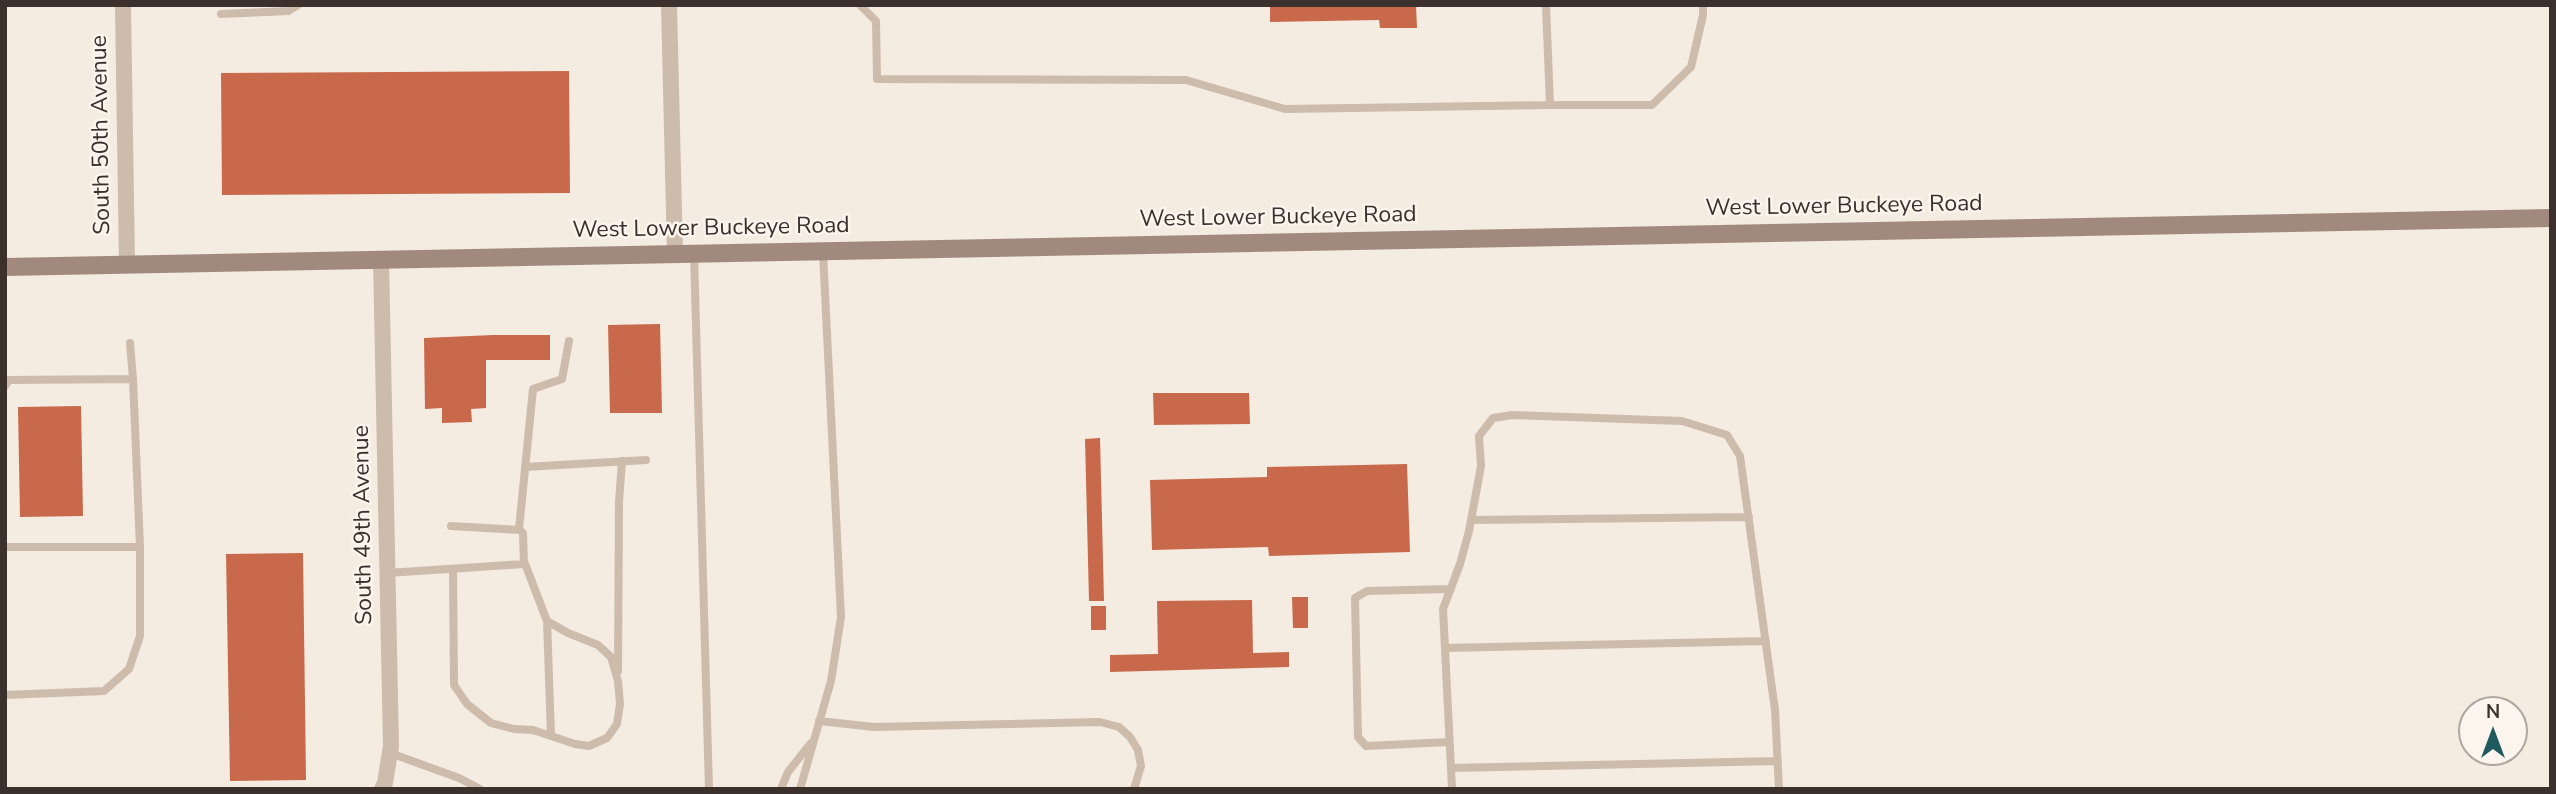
<!DOCTYPE html>
<html>
<head>
<meta charset="utf-8">
<style>
  body { margin:0 }
  #map { position:relative; width:2556px; height:794px; overflow:hidden; background:#f4ebe1; font-family:"Nunito Sans",sans-serif }
  canvas { display:block }
  .frame { position:absolute; inset:0; border:7px solid #3b302b; pointer-events:none }
  .north { position:absolute; left:2458px; top:696px; width:70px; height:70px; box-sizing:border-box; background:#fbf5ee; border:2px solid #aea6a0; border-radius:50%; rotate:0deg; font-size:19px; font-weight:700; line-height:28px; text-align:center; color:#3b302b }
  .north::after { content:''; display:block; margin:auto; width:24px; height:32px; background:#1f5a5e; clip-path:polygon(50% 0,100% 100%,50% 72%,0 100%) }
</style>
</head>
<body>
<div id="map">
<canvas width="2556" height="794"></canvas>
<div class="frame"></div>
<div class="north">N</div>
</div>
<script>
const ctx = document.querySelector('canvas').getContext('2d');
ctx.lineJoin = 'round';
function paint(path, color) { ctx.fillStyle = color; ctx.fill(path, 'evenodd'); }
const poly = rows => new Path2D(rows.map(r => 'M' + r).join(''));
function strokePath(path, color, width, dash) { ctx.strokeStyle = color; ctx.lineWidth = width; ctx.lineCap = dash ? 'butt' : 'round'; ctx.setLineDash(dash || []); ctx.stroke(path); }
function label(font, color, halo, rows, align = 'center') {
  ctx.font = font + ' "Nunito Sans",sans-serif'; ctx.lineWidth = 5; ctx.setLineDash([]); ctx.textBaseline = 'middle'; ctx.strokeStyle = halo; ctx.fillStyle = color; for (const [text, x, y, turn = 0] of rows) {
    ctx.save(); ctx.translate(x, y); ctx.rotate((+turn || 0) * Math.PI / 180); ctx.textAlign = isNaN(turn) ? turn : align; if (halo) ctx.strokeText(text, 0, 0); ctx.fillText(text, 0, 0); ctx.restore();
  }
}
paint(poly([
  [1270,5,1416,5,1417,28,1380,28,1379,20,1270,22],
  [569,71,570,193,222,195,221,73],
  [660,324,662,413,610,413,608,325],
  [493,335,550,335,550,360,486,360,486,408,471,409,472,422,442,423,442,408,425,409,424,338],
  [1153,393,1249,393,1250,424,1154,425],
  [81,406,83,516,20,517,18,407],
  [1100,438,1104,601,1089,601,1085,439],
  [1407,464,1410,552,1269,556,1268,547,1152,550,1150,480,1267,477,1267,467],
  [303,553,306,780,230,781,226,554],
  [1292,597,1308,597,1308,628,1293,628],
  [1252,600,1253,653,1289,652,1289,667,1110,672,1110,655,1158,654,1157,601],
  [1091,606,1106,606,1106,630,1091,630]
]), '#c8694b');
strokePath(poly([
  [860,5,876,21,877,79,1186,80,1285,109,1550,105,1546,5],
  [221,14,288,11,298,5],
  [1550,105,1652,105,1691,67,1703,15,1703,5],
  [694,254,709,789],
  [5,386,9,380,133,379,130,343],
  [525,467,646,460],
  [1471,520,1749,517],
  [519,529,533,389,562,379,569,341],
  [5,547,140,547],
  [453,569,454,685,467,704,491,723,514,729,533,730,575,744,589,746,607,738,617,724,620,704,618,681,611,657,598,645,568,633,547,621,524,561],
  [387,573,524,564,523,533,520,530,451,526],
  [547,621,551,735],
  [1445,648,1766,641],
  [618,671,619,502,622,461],
  [5,695,104,691,129,669,140,636,140,547,133,379],
  [819,721,874,727,1100,722,1119,727,1130,737,1138,750,1141,766,1134,789],
  [1449,742,1366,746,1358,737,1355,598,1367,591,1451,589],
  [390,753,459,778,480,789],
  [1451,768,1778,761],
  [781,789,788,772,811,743],
  [800,789,831,681,841,617,823,252],
  [1452,789,1443,609,1460,564,1469,531,1481,466,1479,436,1493,418,1512,415,1682,421,1727,435,1740,456,1775,710,1779,789]
]), '#cdbbac', 8);
strokePath(poly([
  [123,5,127,265],
  [669,5,675,254],
  [381,260,391,746,385,783,382,789]
]), '#cdbbac', 16);
strokePath(poly([
  [5,267,2551,218]
]), '#a18a7d', 18);
label('23px', '#3b302b', '#fbf5ee', [
  ["South 50th Avenue",102,135,-91],
  ["West Lower Buckeye Road",1844,207,-1],
  ["West Lower Buckeye Road",1278,218,-1],
  ["West Lower Buckeye Road",711,229,-1],
  ["South 49th Avenue",364,525,-91]
]);
</script>
</body>
</html>
